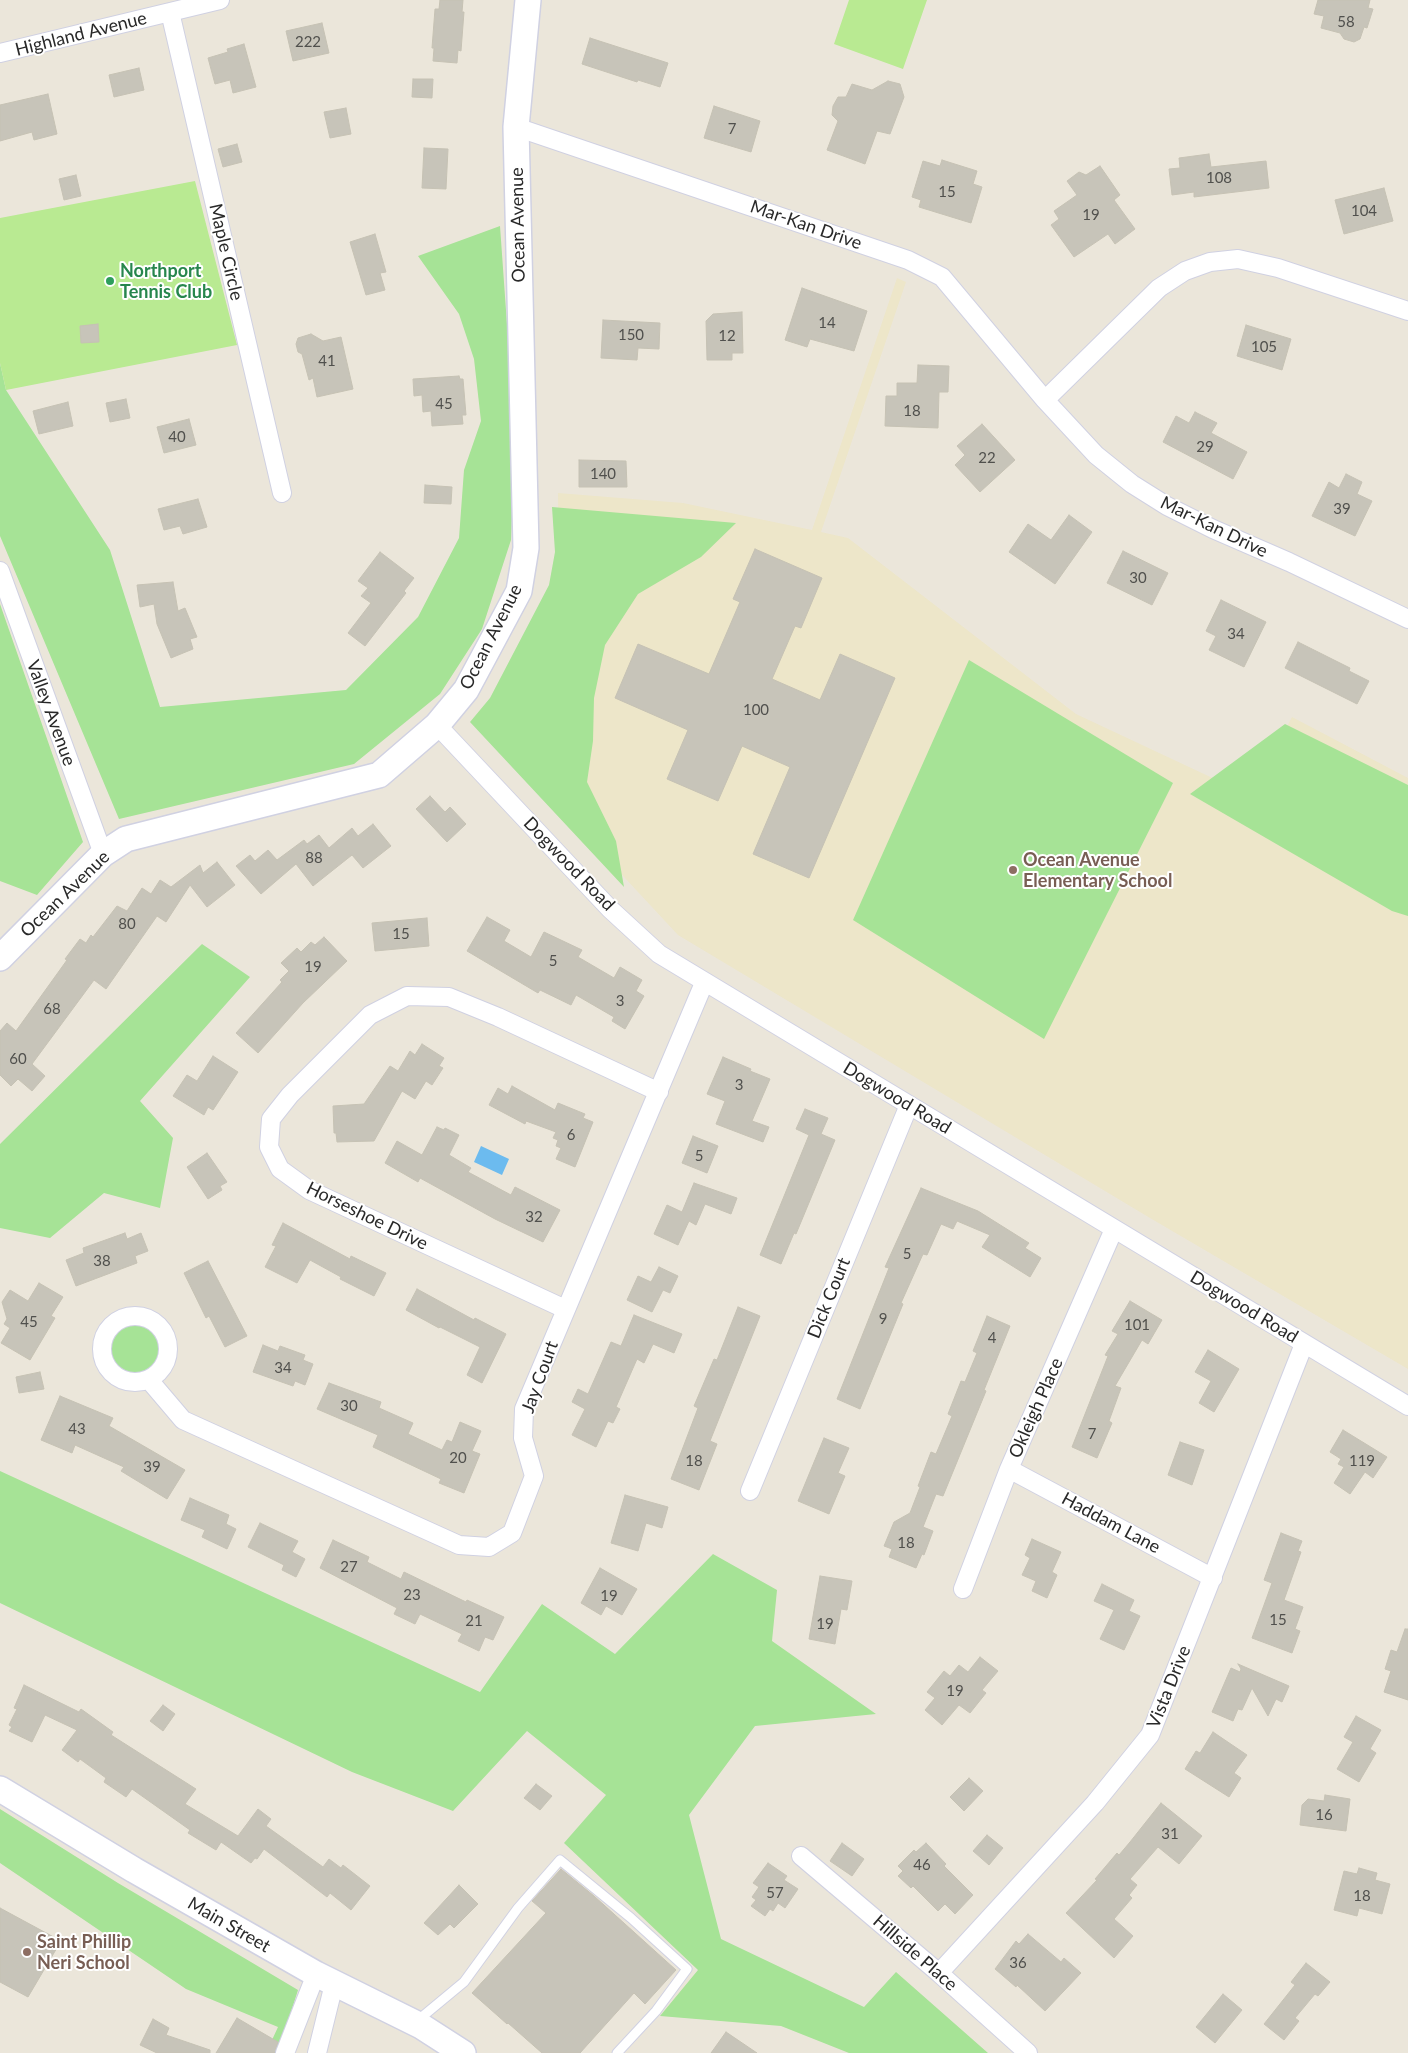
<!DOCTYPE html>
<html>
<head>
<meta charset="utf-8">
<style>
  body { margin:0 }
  canvas { display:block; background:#ebe6da }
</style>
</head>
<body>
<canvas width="1408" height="2053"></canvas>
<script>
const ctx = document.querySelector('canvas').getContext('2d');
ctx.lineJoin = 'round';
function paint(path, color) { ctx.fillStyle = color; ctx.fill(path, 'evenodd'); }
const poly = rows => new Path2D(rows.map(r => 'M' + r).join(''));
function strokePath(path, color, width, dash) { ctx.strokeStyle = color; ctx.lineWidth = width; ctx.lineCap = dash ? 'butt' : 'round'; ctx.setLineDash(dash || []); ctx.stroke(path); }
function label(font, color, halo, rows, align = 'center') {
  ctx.font = font + ' Lato,sans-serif'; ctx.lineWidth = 4; ctx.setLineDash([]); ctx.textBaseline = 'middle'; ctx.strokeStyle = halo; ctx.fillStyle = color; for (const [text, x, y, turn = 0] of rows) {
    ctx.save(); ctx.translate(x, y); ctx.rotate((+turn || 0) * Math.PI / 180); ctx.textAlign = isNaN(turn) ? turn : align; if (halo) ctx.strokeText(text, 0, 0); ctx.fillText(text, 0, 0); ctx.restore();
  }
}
paint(poly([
  [897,278,906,282,821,532,848,538,1076,714,1251,796,1292,717,1408,778,1408,1369,1150,1218,678,935,557,805,559,568,558,493,683,503,812,530]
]), '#ede6c9');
paint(poly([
  [500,226,515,437,511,540,482,629,440,694,354,764,119,819,0,536,0,363,6,390,110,550,160,707,346,690,418,617,459,538,464,470,481,421,474,359,459,314,418,256],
  [552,507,736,523,701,557,638,594,605,645,594,698,593,741,587,782,616,841,624,887,470,722,490,698,549,585,555,552],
  [0,604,83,842,37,895,0,881],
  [969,660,1173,783,1044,1039,853,920],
  [1285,724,1408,785,1408,916,1392,911,1190,794],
  [202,944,250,977,140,1101,173,1138,160,1208,104,1193,50,1238,0,1228,0,1144],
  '108 1349a29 29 0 1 1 58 0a29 29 0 1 1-58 0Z',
  [0,1471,480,1692,542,1604,615,1654,713,1554,777,1590,772,1641,876,1714,755,1726,689,1815,721,1939,864,2007,896,1972,988,2053,849,2053,781,2026,660,2016,698,1970,564,1843,606,1795,527,1731,453,1811,352,1772,0,1603],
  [0,1809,118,1883,298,1990,278,2053,266,2053,278,2027,186,1989,0,1863]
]), '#a6e396');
paint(poly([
  [849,0,927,0,903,69,834,44],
  [195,181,237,345,6,390,0,363,0,218]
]), '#b9ea92');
paint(poly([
  [481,1146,509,1159,502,1175,474,1162]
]), '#6cbbef');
const building = poly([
  [440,0,463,0,462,12,464,12,461,51,458,50,457,63,433,61,434,48,432,48,435,9,439,9,440,0],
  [1318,0,1370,0,1368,8,1373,9,1367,28,1364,27,1360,39,1354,42,1344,39,1340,33,1321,28,1324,16,1314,14,1318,0],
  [322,23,329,53,293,61,286,31,322,23],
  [590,38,668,63,660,87,638,80,637,82,582,64,590,38],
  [244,44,256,87,233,93,230,80,215,84,208,58,228,52,227,49,244,44],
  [139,68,144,90,114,97,109,75,139,68],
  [413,79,433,79,432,98,412,97,413,79],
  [888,81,900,84,904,97,890,134,877,131,865,164,827,150,838,121,832,115,833,106,838,97,846,97,852,84,872,90,888,81],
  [48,94,57,134,34,140,32,132,0,141,0,105,48,94],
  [714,106,760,121,751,152,704,138,714,106],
  [346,108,351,134,330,138,324,112,346,108],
  [237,144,242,162,223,167,218,149,237,144],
  [424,148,448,149,446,189,422,188,424,148],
  [1209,154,1211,167,1266,161,1269,188,1194,197,1194,192,1172,195,1169,169,1180,168,1179,158,1209,154],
  [942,160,977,171,973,184,982,187,971,223,919,207,921,200,912,197,923,161,940,166,942,160],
  [1100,166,1120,195,1114,200,1135,229,1115,244,1108,234,1074,257,1051,225,1059,219,1054,211,1077,195,1067,181,1079,172,1086,175,1100,166],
  [76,175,81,196,64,200,59,179,76,175],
  [1384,188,1393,221,1344,234,1335,200,1384,188],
  [375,234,386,272,380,273,385,290,366,295,350,242,375,234],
  [802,288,867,311,854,351,810,339,807,347,785,340,802,288],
  [742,312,743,353,732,353,732,360,707,360,706,321,713,314,742,312],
  [603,320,660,323,659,349,638,348,637,360,601,358,603,320],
  [98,324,99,342,81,343,80,326,98,324],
  [1246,325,1291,339,1282,370,1237,356,1246,325],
  [311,334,323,341,341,337,353,389,317,397,313,378,309,380,302,354,298,352,296,344,298,338,311,334],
  [918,365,949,366,948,392,939,392,938,428,885,426,886,396,897,396,897,383,917,383,918,365],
  [459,376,460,379,463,379,466,415,462,415,463,424,432,426,431,411,423,412,422,395,414,396,413,379,459,376],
  [126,399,130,418,110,422,106,403,126,399],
  [68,402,73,426,39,434,33,411,68,402],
  [1195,412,1217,423,1211,433,1247,452,1233,479,1163,442,1176,416,1189,423,1195,412],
  [189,419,196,445,164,453,157,427,189,419],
  [982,424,1015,460,980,492,955,465,965,455,957,446,982,424],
  [579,460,626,461,627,487,579,487,579,460],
  [1346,474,1362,482,1357,494,1372,501,1355,536,1312,516,1329,482,1339,488,1346,474],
  [425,485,452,487,451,504,424,503,425,485],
  [198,499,207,527,183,534,180,526,164,530,158,509,198,499],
  [1069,515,1092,532,1055,584,1009,552,1028,524,1051,540,1069,515],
  [755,549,822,578,801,628,795,626,772,679,820,700,840,654,895,678,809,878,753,854,790,767,742,746,718,801,667,779,688,730,615,698,638,644,709,674,740,602,733,599,755,549],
  [1123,551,1168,573,1152,605,1107,583,1123,551],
  [380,552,414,578,404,591,406,593,365,646,348,633,371,603,361,596,368,588,358,581,380,552],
  [173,582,178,611,185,608,197,637,190,639,193,649,171,658,157,624,154,604,140,607,137,585,173,582],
  [1221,600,1266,622,1244,667,1209,650,1216,636,1206,631,1221,600],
  [1298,642,1350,668,1349,671,1369,681,1357,704,1285,668,1298,642],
  [430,796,445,812,450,807,466,824,447,842,416,809,430,796],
  [373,824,391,846,363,868,352,855,313,886,296,864,261,894,236,866,250,855,255,861,268,850,277,860,304,840,307,844,319,835,329,848,352,828,358,836,373,824],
  [217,862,235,885,207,907,190,885,166,922,157,916,106,989,94,980,32,1064,45,1076,32,1091,18,1079,11,1086,0,1075,0,1031,7,1023,16,1031,67,960,65,959,80,939,86,943,91,935,93,937,117,906,127,911,142,888,151,894,160,880,171,887,200,865,203,873,217,862],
  [487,917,510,930,504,941,531,957,544,932,582,950,578,957,614,978,620,967,642,980,636,991,644,996,625,1029,612,1021,614,1017,576,995,571,1005,540,990,538,993,467,951,487,917],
  [427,918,429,946,375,951,372,923,427,918],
  [324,937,347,961,303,1003,258,1053,236,1033,282,982,280,980,289,971,281,963,297,948,301,952,311,942,315,945,324,937],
  [422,1044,444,1058,439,1066,443,1068,432,1085,426,1081,415,1099,402,1091,374,1141,337,1142,336,1133,334,1133,333,1106,364,1104,390,1066,398,1071,410,1051,415,1055,422,1044],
  [213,1056,238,1072,213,1110,208,1107,204,1115,173,1096,187,1075,197,1081,213,1056],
  [723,1057,751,1069,750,1071,770,1079,752,1121,769,1127,763,1142,716,1124,725,1101,707,1094,723,1057],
  [512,1086,555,1110,558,1103,585,1114,583,1118,593,1122,575,1167,556,1159,561,1148,556,1146,558,1140,553,1138,556,1132,526,1121,525,1124,489,1105,498,1088,508,1094,512,1086],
  [805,1109,828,1118,821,1134,835,1140,796,1234,794,1233,781,1264,760,1255,809,1135,796,1129,805,1109],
  [437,1127,444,1130,445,1128,459,1135,449,1155,471,1168,468,1172,511,1195,515,1187,560,1210,543,1242,495,1219,420,1178,418,1182,385,1163,397,1141,422,1155,437,1127],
  [693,1136,718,1146,707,1173,682,1163,693,1136],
  [207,1153,227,1182,220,1186,222,1190,208,1199,187,1167,207,1153],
  [694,1183,737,1198,731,1214,705,1204,696,1225,689,1221,678,1245,654,1234,667,1205,682,1212,694,1183],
  [921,1188,978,1211,1029,1243,1025,1248,1041,1258,1030,1277,982,1247,990,1235,957,1221,953,1229,941,1224,927,1255,923,1254,901,1303,903,1304,860,1409,837,1399,889,1268,885,1267,921,1188],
  [283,1223,350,1259,351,1256,386,1273,374,1296,340,1279,341,1277,310,1260,297,1283,265,1267,276,1246,272,1245,283,1223],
  [125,1233,127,1239,141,1233,148,1251,135,1256,137,1263,76,1286,66,1260,84,1253,83,1248,125,1233],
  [208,1261,247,1336,225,1347,209,1316,206,1318,184,1273,208,1261],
  [659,1267,678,1276,670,1293,663,1290,652,1312,627,1300,638,1276,651,1282,659,1267],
  [39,1283,63,1297,51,1316,55,1318,30,1360,1,1343,10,1328,4,1324,7,1319,2,1302,10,1290,28,1301,39,1283],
  [417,1289,474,1320,475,1318,506,1334,482,1383,467,1375,480,1347,440,1327,439,1328,406,1310,417,1289],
  [1130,1301,1162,1320,1148,1344,1142,1340,1115,1386,1121,1388,1109,1421,1112,1423,1097,1458,1072,1447,1108,1356,1105,1355,1118,1334,1112,1331,1130,1301],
  [738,1307,760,1316,710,1441,717,1444,699,1490,671,1479,698,1408,694,1406,714,1359,717,1360,738,1307],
  [634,1315,682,1334,674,1353,653,1344,644,1363,637,1359,616,1407,620,1409,613,1423,608,1421,596,1447,572,1435,585,1409,572,1402,578,1389,588,1394,611,1342,621,1346,634,1315],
  [987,1316,1010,1326,984,1390,986,1391,943,1496,936,1494,923,1527,933,1531,924,1555,922,1554,916,1568,889,1557,892,1549,884,1546,894,1522,910,1513,920,1487,918,1486,931,1452,936,1454,952,1416,948,1414,961,1381,965,1382,977,1353,973,1351,987,1316],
  [263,1345,278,1351,280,1346,305,1355,303,1360,313,1364,305,1385,295,1381,293,1386,253,1372,263,1345],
  [1208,1350,1239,1369,1214,1412,1199,1403,1211,1381,1195,1372,1208,1350],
  [40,1372,44,1389,19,1393,16,1377,40,1372],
  [329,1383,381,1402,379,1408,413,1423,408,1434,442,1450,447,1440,452,1442,460,1422,481,1431,472,1451,480,1454,464,1493,439,1483,441,1479,373,1447,378,1435,317,1409,329,1383],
  [60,1396,113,1418,109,1426,185,1470,167,1499,121,1471,124,1467,75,1445,72,1453,41,1440,60,1396],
  [1343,1430,1387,1457,1373,1478,1365,1472,1350,1494,1334,1483,1344,1467,1338,1464,1341,1459,1330,1452,1343,1430],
  [824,1438,849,1448,838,1473,845,1476,829,1514,798,1501,824,1438],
  [1180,1442,1204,1450,1192,1485,1168,1475,1180,1442],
  [625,1495,668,1507,662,1528,646,1523,638,1551,611,1543,625,1495],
  [190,1498,229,1515,226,1524,236,1529,227,1549,202,1537,205,1530,181,1520,190,1498],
  [260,1523,298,1541,292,1552,305,1559,296,1577,282,1570,284,1565,248,1547,260,1523],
  [1281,1533,1302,1541,1298,1551,1301,1552,1284,1600,1303,1607,1295,1629,1300,1631,1292,1653,1252,1638,1272,1583,1264,1580,1281,1533],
  [1032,1539,1061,1552,1052,1572,1057,1575,1047,1598,1032,1591,1036,1581,1022,1575,1030,1558,1025,1555,1032,1539],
  [333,1540,369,1557,367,1562,401,1579,404,1572,466,1602,467,1600,504,1617,493,1640,485,1637,479,1651,458,1641,462,1634,420,1614,415,1624,394,1614,397,1608,320,1568,333,1540],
  [600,1568,637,1589,622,1615,606,1606,601,1615,581,1603,600,1568],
  [820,1576,852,1581,847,1610,841,1609,835,1644,809,1639,820,1576],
  [1102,1584,1134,1600,1129,1611,1140,1616,1124,1650,1100,1639,1114,1610,1094,1601,1102,1584],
  [1405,1629,1408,1629,1408,1700,1384,1692,1391,1671,1385,1669,1391,1650,1397,1652,1405,1629],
  [980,1657,998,1671,982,1690,986,1693,970,1713,959,1705,942,1725,925,1710,935,1698,927,1692,944,1671,950,1676,959,1665,968,1672,980,1657],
  [1238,1664,1289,1686,1282,1702,1276,1699,1268,1716,1252,1688,1242,1710,1238,1709,1233,1721,1212,1712,1231,1668,1240,1672,1241,1669,1238,1664],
  [24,1685,79,1712,81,1709,113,1732,111,1735,196,1789,185,1804,238,1836,258,1809,271,1819,266,1826,323,1867,329,1859,341,1868,343,1865,370,1886,351,1910,330,1893,327,1897,264,1849,257,1859,255,1858,251,1863,221,1842,216,1850,188,1833,190,1830,132,1789,126,1797,104,1782,106,1778,80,1759,78,1762,62,1750,77,1730,45,1715,32,1742,9,1731,12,1727,9,1725,17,1709,14,1708,24,1685],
  [163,1705,175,1714,163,1731,150,1721,163,1705],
  [1356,1716,1381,1730,1370,1749,1376,1753,1359,1782,1337,1769,1353,1742,1344,1737,1356,1716],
  [1213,1732,1247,1755,1234,1773,1241,1778,1229,1797,1185,1769,1196,1751,1200,1753,1213,1732],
  [969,1778,983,1791,964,1811,950,1797,969,1778],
  [536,1784,552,1796,540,1810,524,1798,536,1784],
  [1325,1795,1350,1799,1346,1831,1300,1825,1302,1805,1308,1799,1324,1801,1325,1795],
  [1161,1803,1202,1836,1179,1864,1158,1847,1130,1879,1137,1885,1129,1895,1132,1898,1114,1919,1133,1936,1114,1958,1066,1913,1097,1880,1095,1879,1117,1853,1119,1855,1130,1842,1161,1803],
  [987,1835,1003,1848,989,1865,973,1851,987,1835],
  [842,1843,864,1859,852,1876,830,1861,842,1843],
  [926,1843,946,1864,944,1866,973,1895,955,1914,945,1904,938,1911,913,1886,911,1888,898,1876,903,1871,898,1866,914,1850,916,1852,926,1843],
  [768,1863,787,1876,784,1880,798,1889,785,1908,778,1903,773,1911,770,1909,765,1916,751,1906,756,1900,752,1897,759,1887,753,1883,768,1863],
  [1359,1868,1377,1873,1375,1880,1390,1884,1382,1914,1359,1908,1357,1916,1334,1910,1344,1871,1357,1874,1359,1868],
  [561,1869,594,1896,676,1970,645,2004,634,1993,580,2053,542,2053,508,2023,507,2024,472,1993,546,1913,532,1901,561,1869],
  [459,1885,478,1904,454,1928,450,1924,438,1935,424,1923,459,1885],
  [0,1908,61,1941,28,1997,0,1982,0,1908],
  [1028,1934,1061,1962,1064,1958,1081,1973,1045,2011,1017,1985,1016,1987,995,1969,1016,1941,1019,1944,1028,1934],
  [1306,1963,1330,1982,1318,1996,1315,1994,1295,2018,1299,2021,1284,2040,1264,2024,1295,1985,1291,1982,1306,1963],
  [1223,1994,1242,2010,1215,2043,1196,2027,1223,1994],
  [237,2018,278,2042,275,2053,216,2053,237,2018],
  [153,2019,169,2028,166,2035,210,2050,210,2053,157,2053,140,2045,153,2019],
  [726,2032,757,2053,711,2053,726,2032]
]);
paint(building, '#c7c4b9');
strokePath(building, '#c6c2b4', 1);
const service = poly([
  [417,2021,464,1982,518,1908,560,1860,631,1918,687,1969,656,2011,617,2053]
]);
const minor = poly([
  [170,12,282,493],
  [0,53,220,0],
  [516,127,908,260,942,277,1045,400,1096,455,1132,484,1167,506,1213,529,1289,562,1408,619],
  [1045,400,1159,288,1185,271,1210,262,1238,259,1278,268,1408,311],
  [0,571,103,854],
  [437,725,610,909,659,954,1408,1406],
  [565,1309,309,1190,280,1169,269,1147,271,1119,290,1095,370,1015,407,996,449,997,498,1017,659,1092],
  '102 1349a33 33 0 1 1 66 0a33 33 0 1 1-66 0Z',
  [149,1380,183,1420,459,1545,489,1547,512,1533,534,1476,523,1438,524,1409,704,983],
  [1009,1469,1213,1578],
  [750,1491,909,1105],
  [963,1589,1009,1469,1114,1229],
  [801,1856,939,1973,1028,2053],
  [939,1973,1095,1803,1150,1735,1304,1344],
  [285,2053,316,1974],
  [317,2053,334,1984]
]);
const secondary = poly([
  [0,958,103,854,126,839,379,775,437,725,466,690,519,591,526,548,516,127,528,0],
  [0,1789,134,1870,316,1974,421,2026,463,2053]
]);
strokePath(service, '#d0d1e2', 11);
strokePath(minor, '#d0d1e2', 20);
strokePath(secondary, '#d0d1e2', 28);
strokePath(service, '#fff', 9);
strokePath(minor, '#fff', 18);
strokePath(secondary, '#fff', 25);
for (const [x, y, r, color] of [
  [110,281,5,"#2e9e5b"],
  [1013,870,5,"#8d6e63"],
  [27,1952,5,"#8d6e63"]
]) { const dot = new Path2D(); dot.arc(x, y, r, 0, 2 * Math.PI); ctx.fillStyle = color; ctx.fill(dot); strokePath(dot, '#fff', 2); }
label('15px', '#50504d', null, [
  ["58",1346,22],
  ["222",308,42],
  ["7",732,129],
  ["108",1219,178],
  ["15",947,192],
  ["104",1364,211],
  ["19",1091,215],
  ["14",827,323],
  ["150",631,335],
  ["12",727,336],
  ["105",1264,347],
  ["41",327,361],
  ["45",444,404],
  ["18",912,411],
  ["40",177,437],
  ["29",1205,447],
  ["22",987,458],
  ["140",603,474],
  ["39",1342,509],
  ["30",1138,578],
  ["34",1236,634],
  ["100",756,710],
  ["88",314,858],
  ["80",127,924],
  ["15",401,934],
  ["5",553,961],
  ["19",313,967],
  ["3",620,1001],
  ["68",52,1009],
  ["60",18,1059],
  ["3",739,1085],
  ["6",571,1135],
  ["5",699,1156],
  ["32",534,1217],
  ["5",907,1254],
  ["38",102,1261],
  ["9",883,1319],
  ["45",29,1322],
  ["101",1137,1325],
  ["4",992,1338],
  ["34",283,1368],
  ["30",349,1406],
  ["43",77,1429],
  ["7",1092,1434],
  ["20",458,1458],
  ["18",694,1461],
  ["119",1362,1461],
  ["39",152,1467],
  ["18",906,1543],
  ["27",349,1567],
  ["23",412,1595],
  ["19",609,1596],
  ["15",1278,1620],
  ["21",474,1621],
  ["19",825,1624],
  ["19",955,1691],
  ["16",1324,1815],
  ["31",1170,1834],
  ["46",922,1865],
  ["57",775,1893],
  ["18",1362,1896],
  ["36",1018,1963]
]);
label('18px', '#292929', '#fff', [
  ["Highland Avenue",81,34,-14],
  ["Ocean Avenue",518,225,-91],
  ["Mar-Kan Drive",806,225,19],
  ["Maple Circle",226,252,77],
  ["Mar-Kan Drive",1214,527,26],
  ["Ocean Avenue",491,637,-63],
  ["Valley Avenue",51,713,70],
  ["Dogwood Road",569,864,46],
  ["Ocean Avenue",65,894,-44],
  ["Dogwood Road",897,1098,31],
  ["Horseshoe Drive",367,1216,26],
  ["Dick Court",829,1298,-68],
  ["Dogwood Road",1244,1307,31],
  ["Jay Court",540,1377,-70],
  ["Okleigh Place",1036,1408,-66],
  ["Haddam Lane",1111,1523,28],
  ["Vista Drive",1169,1687,-68],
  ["Main Street",229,1925,30],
  ["Hillside Place",915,1953,41]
]);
label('bold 18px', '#27864d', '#fff', [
  ["Northport",120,271],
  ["Tennis Club",120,292]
], 'left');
label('bold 18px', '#785e54', '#fff', [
  ["Ocean Avenue",1023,860],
  ["Elementary School",1023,881],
  ["Saint Phillip",37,1942],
  ["Neri School",37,1963]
], 'left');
</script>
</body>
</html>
